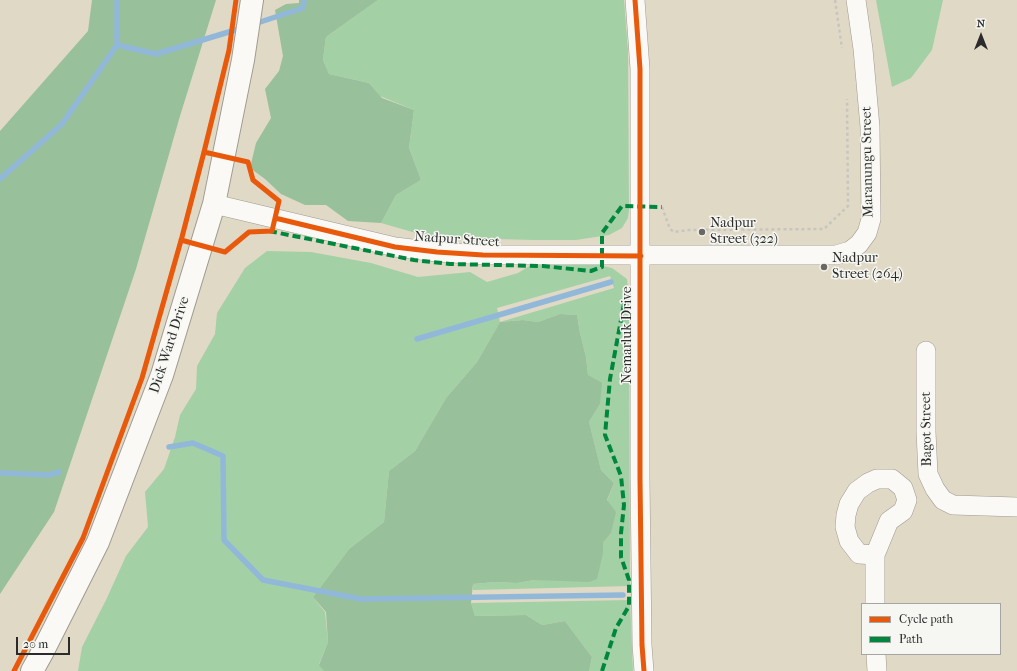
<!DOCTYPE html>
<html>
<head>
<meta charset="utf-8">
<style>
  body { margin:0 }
  #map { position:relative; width:1017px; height:671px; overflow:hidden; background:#e0d9c6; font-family:"IM FELL French Canon",serif }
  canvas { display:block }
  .legend { position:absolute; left:861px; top:603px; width:140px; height:52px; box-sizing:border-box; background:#f6f6f2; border:1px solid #a5a5a2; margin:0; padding:5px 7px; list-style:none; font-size:12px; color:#2b2b2b }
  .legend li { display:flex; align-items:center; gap:8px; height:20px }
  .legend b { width:20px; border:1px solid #a5a5a2 }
  .north { position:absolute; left:961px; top:16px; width:40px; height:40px; -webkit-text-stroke:3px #f6f6f2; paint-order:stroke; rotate:0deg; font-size:11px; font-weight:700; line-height:16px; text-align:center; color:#2b2b2b }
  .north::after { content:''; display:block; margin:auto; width:14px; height:18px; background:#2b2b2b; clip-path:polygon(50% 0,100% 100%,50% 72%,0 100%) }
  .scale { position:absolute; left:16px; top:637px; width:54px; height:18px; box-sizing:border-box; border:2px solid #2b2b2b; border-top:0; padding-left:5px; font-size:12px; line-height:14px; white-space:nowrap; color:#2b2b2b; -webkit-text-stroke:3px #f6f6f2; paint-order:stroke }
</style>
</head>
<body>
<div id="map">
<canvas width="1017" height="671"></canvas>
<ul class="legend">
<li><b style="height:5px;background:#e8590c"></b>Cycle path</li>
<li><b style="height:5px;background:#00873e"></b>Path</li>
</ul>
<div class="north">N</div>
<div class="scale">20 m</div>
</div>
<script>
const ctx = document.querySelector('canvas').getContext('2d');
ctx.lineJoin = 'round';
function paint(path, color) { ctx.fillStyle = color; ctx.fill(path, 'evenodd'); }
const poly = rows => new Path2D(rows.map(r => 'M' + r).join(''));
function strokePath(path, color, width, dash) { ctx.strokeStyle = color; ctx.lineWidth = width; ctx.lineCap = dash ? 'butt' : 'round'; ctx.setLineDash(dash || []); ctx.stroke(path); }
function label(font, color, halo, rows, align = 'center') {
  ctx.font = font + ' "IM FELL French Canon",serif'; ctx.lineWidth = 3; ctx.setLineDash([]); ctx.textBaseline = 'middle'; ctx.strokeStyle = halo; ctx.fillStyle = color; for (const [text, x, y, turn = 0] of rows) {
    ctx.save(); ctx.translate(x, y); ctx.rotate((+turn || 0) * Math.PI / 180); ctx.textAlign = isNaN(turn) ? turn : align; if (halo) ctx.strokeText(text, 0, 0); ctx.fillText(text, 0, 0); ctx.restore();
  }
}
paint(poly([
  [378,0,624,0,628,51,629,210,628,218,622,228,609,235,576,240,534,240,456,238,423,235,381,223,396,195,421,180,409,148,414,110,380,96,369,83,329,74,323,60,326,37],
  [876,0,943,0,932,50,911,78,892,87],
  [267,251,311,252,371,263,418,277,470,272,487,282,518,273,536,262,599,265,612,268,627,279,629,295,630,586,473,590,473,584,495,582,517,583,534,580,603,553,603,543,611,533,607,501,614,483,601,470,589,422,600,404,588,375,586,357,580,333,577,315,560,314,538,322,523,320,500,322,477,362,446,398,415,451,389,471,384,522,349,549,313,597,325,612,328,642,319,664,324,671,78,671,82,647,106,600,126,556,148,527,145,492,164,469,175,437,180,415,196,389,197,366,215,334,217,313,245,268],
  [610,276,614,288,500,322,497,308],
  [630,600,633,671,589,671,592,657,565,621,542,625,526,615,475,616,471,603]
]), '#a4d0a6');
paint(poly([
  [92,0,216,0,180,116,136,269,54,512,0,594,0,131,88,31],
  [299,0,378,0,326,37,323,60,329,74,369,83,382,98,414,110,409,148,421,180,396,195,381,223,348,221,326,205,305,205,281,194,265,179,250,168,256,143,271,118,265,89,279,71,283,56,275,10,286,4,299,3],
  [560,314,577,315,580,333,586,357,588,375,602,383,600,404,589,422,601,470,614,483,607,500,616,512,611,533,603,543,603,553,597,579,589,582,534,580,517,583,495,582,473,584,471,603,475,616,526,615,542,625,565,621,592,657,589,671,324,671,319,665,328,642,326,612,313,597,349,549,384,522,389,471,415,451,446,398,477,362,500,322,523,320,538,322]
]), '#98c09b');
strokePath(poly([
  [254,24,303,8,304,0],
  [117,45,156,54,242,28],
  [0,179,62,124,117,45,117,0],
  [417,339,611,282],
  [169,447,193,443,223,456,224,540,263,580,361,599,623,595],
  [0,473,49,475,59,472]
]), '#92b8d9', 5.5);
const street = poly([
  [635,0,640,69,640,478,642,645,644,671],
  [214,204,395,247,437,252,483,255,836,255,850,251,859,244,867,233,871,219,870,127,863,49,856,0],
  [926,351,926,432,928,474,935,489,943,500,953,505,1017,507],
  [875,555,859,554,849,541,845,527,846,515,849,504,857,491,868,483,877,479,892,479,903,488,907,500,903,511,889,521,875,555,875,604],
  [876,654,877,671]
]);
const secondary = poly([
  [32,671,42,653,98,542,162,375,214,204,243,60,252,0]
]);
strokePath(street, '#9f9a90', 20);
strokePath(secondary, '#9f9a90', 24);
strokePath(poly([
  [835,0,842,48],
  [662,207,670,229,674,232,688,230,824,229,848,206,847,99]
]), '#c7c5c2', 2.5, [3, 3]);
strokePath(street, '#faf9f6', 19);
strokePath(secondary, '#faf9f6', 22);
strokePath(poly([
  [269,231,414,260,450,264,543,266,591,271,602,267,602,233,622,206,662,207],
  [602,671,616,628,629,606,629,580,621,557,621,533,624,505,621,476,605,435,610,379,626,293]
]), '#00873e', 4, [8, 4]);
strokePath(poly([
  [635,0,640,69,640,478,642,645,644,671],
  [275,218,395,247,437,252,483,255,641,256],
  [181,240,225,252,249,232,272,231,279,201,253,180,248,162,204,152],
  [14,671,83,538,142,378,182,237,204,152,229,50,236,0]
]), '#e8590c', 5);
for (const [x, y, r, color] of [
  [702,232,4,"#6a6861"],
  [824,267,4,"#6a6861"]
]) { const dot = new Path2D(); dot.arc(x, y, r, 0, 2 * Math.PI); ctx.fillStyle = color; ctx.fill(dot); strokePath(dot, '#f6f6f2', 1.5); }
label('14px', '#2b2b2b', '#f6f6f2', [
  ["Maranungu Street",868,162,-91],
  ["Nadpur Street",457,240,4],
  ["Nemarluk Drive",628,335,-90],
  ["Dick Ward Drive",170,345,-72],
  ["Bagot Street",927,429,-91]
]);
label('14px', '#2b2b2b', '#f6f6f2', [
  ["Nadpur",710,224],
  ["Street (322)",710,240],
  ["Nadpur",832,259],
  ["Street (264)",832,275]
], 'left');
</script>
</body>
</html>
